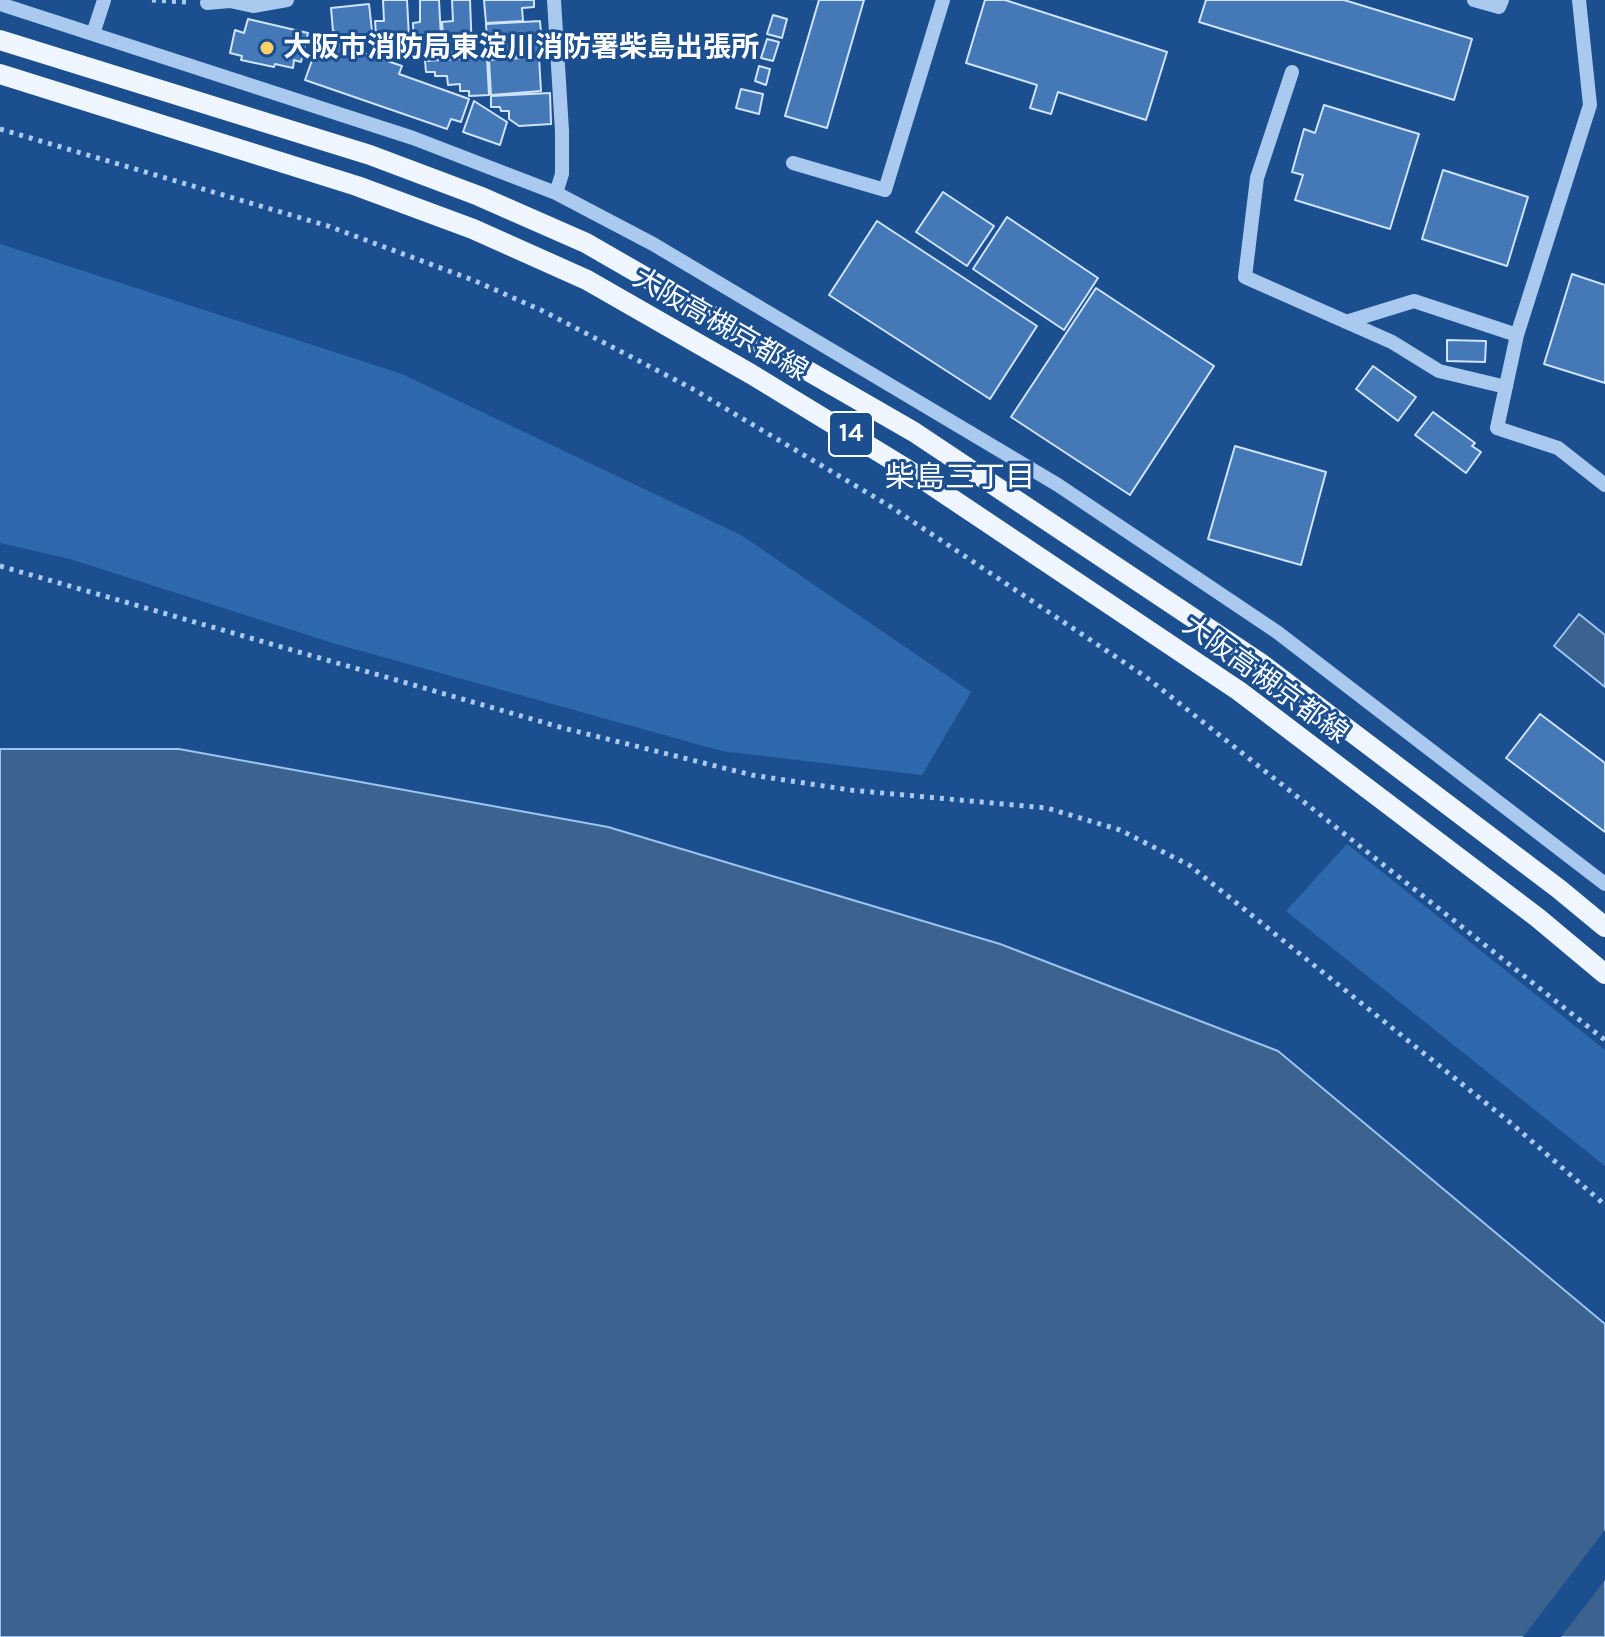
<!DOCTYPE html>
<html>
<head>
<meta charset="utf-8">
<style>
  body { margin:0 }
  canvas { display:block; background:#1b4f8f }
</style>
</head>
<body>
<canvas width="1605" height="1637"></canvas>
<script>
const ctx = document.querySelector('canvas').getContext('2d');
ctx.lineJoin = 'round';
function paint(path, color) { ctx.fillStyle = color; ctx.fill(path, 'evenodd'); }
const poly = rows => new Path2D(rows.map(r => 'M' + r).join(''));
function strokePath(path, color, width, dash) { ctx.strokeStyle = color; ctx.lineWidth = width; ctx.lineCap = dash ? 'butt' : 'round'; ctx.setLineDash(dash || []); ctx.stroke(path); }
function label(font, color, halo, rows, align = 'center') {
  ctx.font = font + ' Karla,"Noto Sans JP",sans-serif'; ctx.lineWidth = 6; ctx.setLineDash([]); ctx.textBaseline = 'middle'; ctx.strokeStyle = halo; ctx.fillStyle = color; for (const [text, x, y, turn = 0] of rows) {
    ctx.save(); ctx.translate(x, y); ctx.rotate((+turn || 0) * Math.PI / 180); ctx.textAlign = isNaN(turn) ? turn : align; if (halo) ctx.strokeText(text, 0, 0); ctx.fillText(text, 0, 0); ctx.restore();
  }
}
paint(poly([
  [0,244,402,374,741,535,971,692,922,775,722,751,336,644,70,559,0,543],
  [1347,844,1605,1050,1605,1166,1286,911]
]), '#2e69ad');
const water = poly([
  [1579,614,1605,635,1605,687,1554,646,1579,614],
  [0,749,179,749,608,827,1000,944,1278,1051,1605,1324,1605,1637,0,1637,0,749]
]);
paint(water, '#3c6290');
strokePath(water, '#9cc4f0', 2);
paint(poly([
  [1605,1530,1605,1580,1561,1637,1523,1637]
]), '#1b4f8f');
const building = poly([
  [383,0,407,0,410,56,399,57,399,53,390,54,389,48,377,49,375,21,384,21,383,0],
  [420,0,439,0,442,57,432,57,432,50,414,51,413,23,420,22,420,0],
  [452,0,470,0,472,52,448,53,448,49,444,49,442,22,453,21,452,0],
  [484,0,534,0,534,7,522,8,523,21,486,23,484,0],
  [819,0,864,0,827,128,785,116,819,0],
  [985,0,1005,0,1167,52,1146,120,1058,92,1051,114,1030,108,1037,85,966,63,985,0],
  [1206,0,1344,0,1472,39,1454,100,1199,22,1206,0],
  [369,4,373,40,358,41,333,31,331,8,369,4],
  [773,15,787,19,782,38,767,34,773,15],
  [248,19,308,33,301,62,294,60,293,68,275,64,274,67,241,60,242,56,230,53,235,30,244,33,248,19],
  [540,21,543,55,488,58,486,24,540,21],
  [320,38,402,66,399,74,469,99,461,122,451,119,447,129,305,80,320,38],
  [767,39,779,42,773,61,761,58,767,39],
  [487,57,489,95,469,96,469,91,460,91,460,84,448,85,447,76,435,76,435,72,426,72,425,61,487,57],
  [539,57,541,91,491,95,489,60,539,57],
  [759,66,770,69,766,85,755,81,759,66],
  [741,89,763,94,759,114,736,108,741,89],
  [550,93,551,124,519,126,509,119,509,111,501,111,500,107,491,107,491,96,550,93],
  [474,101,507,122,500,145,463,132,474,101],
  [1324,105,1419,134,1390,229,1295,200,1303,175,1292,172,1304,129,1315,133,1324,105],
  [1443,170,1528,197,1507,266,1422,239,1443,170],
  [943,192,994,226,967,266,916,232,943,192],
  [1007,217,1098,278,1064,330,973,269,1007,217],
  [877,221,1037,326,990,399,829,295,877,221],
  [1572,274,1605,285,1605,383,1544,364,1572,274],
  [1096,288,1214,366,1130,495,1011,417,1096,288],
  [1447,340,1486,341,1485,362,1447,361,1447,340],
  [1373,366,1416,397,1398,421,1356,389,1373,366],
  [1433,412,1475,443,1472,446,1481,452,1466,473,1415,435,1433,412],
  [1235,446,1326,472,1301,565,1208,539,1235,446],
  [1540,714,1605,763,1605,832,1506,758,1540,714]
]);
paint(building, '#4478b7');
strokePath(building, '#cfe3fa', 2);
strokePath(poly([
  [152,0,186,2],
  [0,129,328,226,473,280,543,311,691,388,888,505,1146,677,1605,1040],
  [0,566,563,728,752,775,850,790,1047,808,1120,830,1189,865,1512,1124,1605,1205]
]), '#a9c9ee', 5, [4, 6]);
strokePath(poly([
  [554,0,562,131,562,174,556,193],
  [1474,0,1499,7,1502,0],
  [1579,0,1590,105,1517,335,1497,428,1558,448,1605,485],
  [207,3,230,1,253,6,287,0],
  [0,4,413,138,556,193,653,244,1058,485,1277,632,1605,884],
  [93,34,104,0],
  [1292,72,1257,178,1245,277,1392,342,1439,371,1506,387],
  [793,163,885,190,943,0],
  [1346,322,1414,301,1517,335]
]), '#a9c9ee', 14);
strokePath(poly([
  [0,40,370,155,479,196,586,243,914,432,1259,662,1559,889,1605,927],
  [0,74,357,186,473,229,587,280,751,374,915,474,1239,691,1538,918,1605,974]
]), '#f0f6ff', 20);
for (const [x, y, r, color] of [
  [267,48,8,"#ffd166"]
]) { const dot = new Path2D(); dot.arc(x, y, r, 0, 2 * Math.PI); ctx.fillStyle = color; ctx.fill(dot); strokePath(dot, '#1b4f8f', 3); }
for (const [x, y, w] of [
  [851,434,44]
]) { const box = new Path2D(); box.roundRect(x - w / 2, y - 22, w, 44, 6); ctx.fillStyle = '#1b4f8f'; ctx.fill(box); strokePath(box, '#fff', 2); }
label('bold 26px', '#fff', null, [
  ["14",851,434]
]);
label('bold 28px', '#fff', '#1b4f8f', [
  ["大阪市消防局東淀川消防署柴島出張所",283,48]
], 'left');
label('28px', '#fff', '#1b4f8f', [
  ["大阪高槻京都線",720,325,30],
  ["大阪高槻京都線",1265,680,36]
]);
label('30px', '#fff', '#1b4f8f', [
  ["柴島三丁目",960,478]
]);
</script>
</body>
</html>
